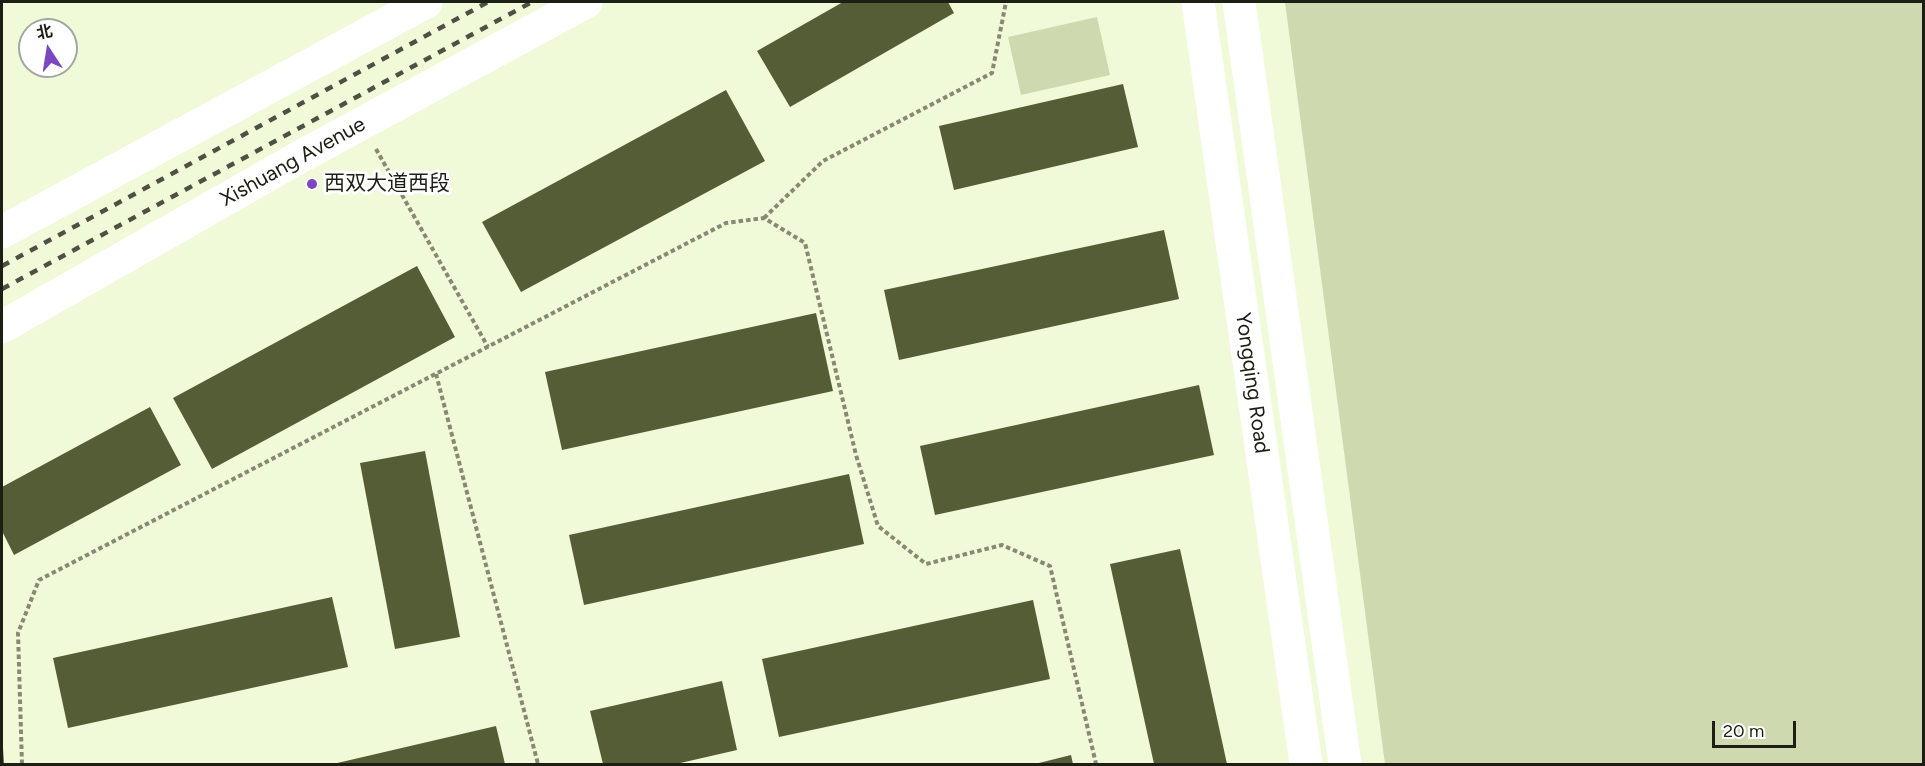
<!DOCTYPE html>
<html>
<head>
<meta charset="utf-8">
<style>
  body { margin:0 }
  #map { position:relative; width:1925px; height:766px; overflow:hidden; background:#f0f9d8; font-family:Figtree,"Noto Sans SC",sans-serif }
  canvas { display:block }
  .frame { position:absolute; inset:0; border:3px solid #1d1f14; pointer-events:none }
  .north { position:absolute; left:18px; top:18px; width:60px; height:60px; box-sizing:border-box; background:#fff; border:2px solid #a5a5a1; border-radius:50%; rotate:348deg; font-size:16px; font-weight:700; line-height:24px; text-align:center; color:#1d1f14 }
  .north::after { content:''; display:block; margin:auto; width:21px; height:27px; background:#7a49c1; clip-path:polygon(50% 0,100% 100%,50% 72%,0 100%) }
  .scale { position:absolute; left:1712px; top:721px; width:84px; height:27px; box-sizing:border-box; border:3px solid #1d1f14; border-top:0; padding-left:8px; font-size:18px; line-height:21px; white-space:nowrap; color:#1d1f14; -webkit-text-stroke:4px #fff; paint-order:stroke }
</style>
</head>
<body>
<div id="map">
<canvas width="1925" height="766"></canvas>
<div class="frame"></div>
<div class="north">北</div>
<div class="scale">20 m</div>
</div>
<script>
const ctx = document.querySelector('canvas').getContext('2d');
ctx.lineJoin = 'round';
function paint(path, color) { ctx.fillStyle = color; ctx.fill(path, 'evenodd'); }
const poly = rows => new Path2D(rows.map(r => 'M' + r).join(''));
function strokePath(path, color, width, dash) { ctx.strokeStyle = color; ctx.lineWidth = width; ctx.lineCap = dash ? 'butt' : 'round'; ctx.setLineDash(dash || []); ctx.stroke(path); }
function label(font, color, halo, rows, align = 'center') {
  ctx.font = font + ' Figtree,"Noto Sans SC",sans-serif'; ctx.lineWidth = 6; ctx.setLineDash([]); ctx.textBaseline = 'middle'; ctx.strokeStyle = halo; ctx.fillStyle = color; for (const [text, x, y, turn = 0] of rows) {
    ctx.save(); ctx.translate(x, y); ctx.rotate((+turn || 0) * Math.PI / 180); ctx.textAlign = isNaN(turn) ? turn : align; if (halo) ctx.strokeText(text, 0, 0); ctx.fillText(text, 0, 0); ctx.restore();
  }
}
paint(poly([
  [1285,2,1923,2,1923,764,1385,764],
  [1097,17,1110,75,1021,95,1008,37]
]), '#ced9af');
paint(poly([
  [843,2,948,2,954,13,790,107,757,51],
  [1123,84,1138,147,954,190,939,126],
  [726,90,765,161,521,292,482,222],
  [1164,230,1179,299,899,360,884,290],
  [417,266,455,337,212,469,173,398],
  [816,313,833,391,562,450,545,372],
  [1199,385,1214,455,935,515,920,446],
  [150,407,181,465,14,555,2,531,2,487],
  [425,451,460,637,395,649,360,463],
  [849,474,864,544,584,605,569,535],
  [1180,549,1227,764,1154,764,1110,564],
  [332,597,348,667,68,728,53,658],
  [1033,600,1050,679,779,737,762,659],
  [722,681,737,750,676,764,603,764,590,711],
  [496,726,505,764,333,764],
  [3,748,4,764,2,764,2,749],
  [1071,755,1073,764,1035,764]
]), '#555d36');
strokePath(poly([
  [376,149,488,347],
  [764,218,823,161,992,73,1006,2],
  [436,374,538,764],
  [22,764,18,633,39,580,726,223,764,218,805,243,856,455,878,526,926,564,1002,545,1050,566,1096,764]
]), '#848a74', 4, [4.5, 3]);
strokePath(poly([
  [1198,2,1306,764],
  [1239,2,1345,764]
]), '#fff', 33);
strokePath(poly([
  [2,232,426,2],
  [2,327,298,158,586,2]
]), '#fff', 33);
strokePath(poly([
  [2,266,488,2],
  [2,289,532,2]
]), '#4d5141', 4.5, [8, 8]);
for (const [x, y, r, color] of [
  [312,184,6,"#7a49c1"]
]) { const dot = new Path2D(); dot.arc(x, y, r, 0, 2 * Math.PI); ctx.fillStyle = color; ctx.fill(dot); strokePath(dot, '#fff', 2); }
label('21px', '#1d1f14', '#fff', [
  ["Xishuang Avenue",293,162,-29],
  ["Yongqing Road",1252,383,82]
]);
label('21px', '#1d1f14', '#fff', [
  ["西双大道西段",324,184]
], 'left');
</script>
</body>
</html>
